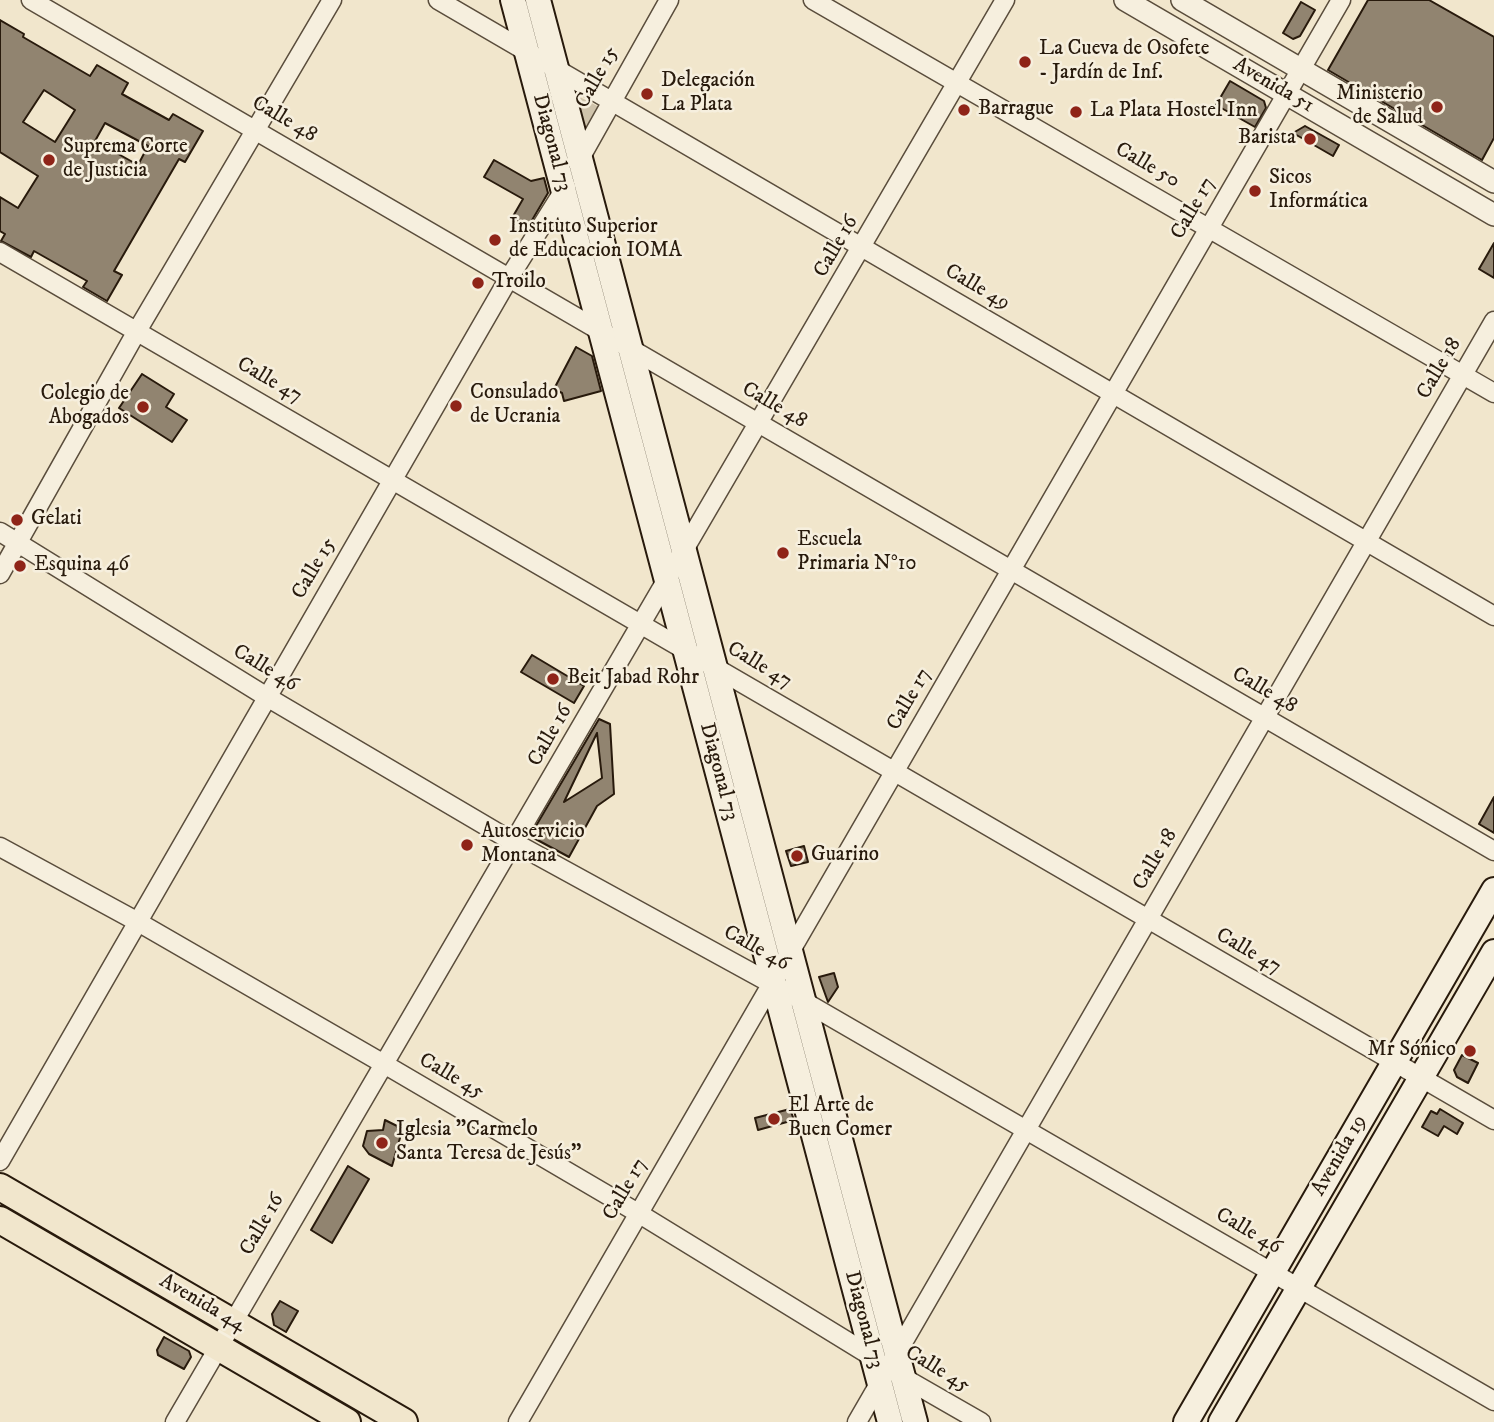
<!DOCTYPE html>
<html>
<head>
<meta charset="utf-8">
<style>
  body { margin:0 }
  canvas { display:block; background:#f1e6cc }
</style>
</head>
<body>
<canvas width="1494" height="1422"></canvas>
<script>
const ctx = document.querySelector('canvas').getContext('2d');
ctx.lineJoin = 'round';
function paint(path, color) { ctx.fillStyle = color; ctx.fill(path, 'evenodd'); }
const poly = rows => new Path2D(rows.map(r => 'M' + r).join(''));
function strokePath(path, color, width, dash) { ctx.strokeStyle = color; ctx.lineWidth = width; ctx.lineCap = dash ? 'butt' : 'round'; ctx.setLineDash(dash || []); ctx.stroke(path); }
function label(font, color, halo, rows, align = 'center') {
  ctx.font = font + ' "IM FELL DW Pica",serif'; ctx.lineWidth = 5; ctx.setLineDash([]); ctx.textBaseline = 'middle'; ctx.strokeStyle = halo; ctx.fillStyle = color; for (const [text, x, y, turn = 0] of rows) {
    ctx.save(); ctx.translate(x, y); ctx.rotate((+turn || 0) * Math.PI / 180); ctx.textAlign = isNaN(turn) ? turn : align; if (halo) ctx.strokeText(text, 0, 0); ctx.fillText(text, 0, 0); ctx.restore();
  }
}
paint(poly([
  [570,92,603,109,582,143]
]), '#cfc3ab');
const building = poly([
  [1368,0,1429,0,1494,37,1494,138,1482,160,1328,70,1368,0],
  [1301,2,1315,10,1300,36,1293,39,1283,33,1301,2],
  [0,20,24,34,23,37,90,76,97,65,128,83,122,94,169,120,173,114,203,131,185,162,179,159,114,271,122,275,107,301,83,287,87,281,34,251,31,257,1,241,5,234,0,231,0,197,18,208,38,176,0,152,0,20],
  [44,90,75,110,55,142,23,122,44,90],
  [105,123,148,146,138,165,95,141,105,123],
  [1230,81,1264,101,1266,108,1255,127,1216,105,1230,81],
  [1305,126,1339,145,1333,156,1293,133,1305,126],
  [494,160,531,181,544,178,548,193,528,227,512,218,523,199,484,177,494,160],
  [1494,243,1494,278,1479,269,1494,243],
  [576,347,592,356,601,391,564,401,562,393,554,389,576,347],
  [142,374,174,394,166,407,187,420,172,442,119,408,142,374],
  [532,655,584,686,574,703,521,672,532,655],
  [599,719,610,724,614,794,597,806,569,857,530,836,599,719],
  [597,733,602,778,564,802,597,733],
  [1494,797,1494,833,1479,824,1494,797],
  [804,846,808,862,791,866,786,851,804,846],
  [834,973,838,987,828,1002,819,977,834,973],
  [1462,1055,1478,1063,1468,1083,1457,1077,1454,1070,1462,1055],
  [790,1109,794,1120,758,1130,755,1118,790,1109],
  [1440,1109,1463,1123,1457,1134,1444,1126,1438,1136,1422,1127,1431,1111,1437,1114,1440,1109],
  [385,1120,397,1126,400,1138,392,1166,369,1154,363,1146,367,1131,383,1130,385,1120],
  [348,1166,369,1179,332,1243,311,1230,348,1166],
  [280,1301,298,1311,286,1332,274,1325,272,1314,280,1301],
  [164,1337,189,1351,191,1357,184,1369,158,1355,157,1350,164,1337]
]);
paint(building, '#918470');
strokePath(building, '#281a0c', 2);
const minor = poly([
  [31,0,1494,851],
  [438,0,1494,616],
  [813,0,1494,393],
  [578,162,669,0],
  [0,252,1494,1120],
  [0,532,267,697,515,843,805,1002,1494,1401],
  [0,574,137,331,332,0],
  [0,847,138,922,384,1064,638,1213,876,1359],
  [0,1161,509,278,566,187],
  [899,1375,981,1422],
  [175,1422,1005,0],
  [518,1422,1341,0],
  [857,1422,1494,321]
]);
const tertiary = poly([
  [1125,0,1494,215],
  [1182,0,1494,182]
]);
const secondary = poly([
  [513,0,890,1422],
  [538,0,915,1422],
  [1186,1422,1494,890],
  [1221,1422,1494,952]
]);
const primary = poly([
  [0,1187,404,1422],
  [0,1220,347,1422]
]);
strokePath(minor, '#5a4d3c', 21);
strokePath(tertiary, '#5a4d3c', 24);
strokePath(secondary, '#281a0c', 28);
strokePath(primary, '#281a0c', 30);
strokePath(minor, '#f6efde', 18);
strokePath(tertiary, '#f6efde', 21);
strokePath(secondary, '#f6efde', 24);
strokePath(primary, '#f1e6cc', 26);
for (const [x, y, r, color] of [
  [1025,62,7,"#8f2418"],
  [647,94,7,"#8f2418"],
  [1437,107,7,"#8f2418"],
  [964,110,7,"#8f2418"],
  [1076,112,7,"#8f2418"],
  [1310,139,7,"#8f2418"],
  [49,160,7,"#8f2418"],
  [1255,191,7,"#8f2418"],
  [495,240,7,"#8f2418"],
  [478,283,7,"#8f2418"],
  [456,406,7,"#8f2418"],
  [143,407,7,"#8f2418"],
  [17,520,7,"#8f2418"],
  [783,553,7,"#8f2418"],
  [20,566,7,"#8f2418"],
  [553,679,7,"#8f2418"],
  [467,845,7,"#8f2418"],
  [797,856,7,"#8f2418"],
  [1470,1051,7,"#8f2418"],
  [774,1119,7,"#8f2418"],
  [382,1143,7,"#8f2418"]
]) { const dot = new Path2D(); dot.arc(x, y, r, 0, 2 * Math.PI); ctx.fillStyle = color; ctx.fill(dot); strokePath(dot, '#f6efde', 2.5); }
label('21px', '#281a0c', '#f6efde', [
  ["La Cueva de Osofete",1039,50],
  ["- Jardín de Inf.",1039,74],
  ["Delegación",661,82],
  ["La Plata",661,106],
  ["Ministerio",1423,95,"right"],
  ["de Salud",1423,119,"right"],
  ["Barrague",978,110],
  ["La Plata Hostel Inn",1090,112],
  ["Barista",1296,139,"right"],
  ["Suprema Corte",63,148],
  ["de Justicia",63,172],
  ["Sicos",1269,179],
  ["Informática",1269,203],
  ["Instituto Superior",509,228],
  ["de Educacion IOMA",509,252],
  ["Troilo",492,283],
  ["Consulado",470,394],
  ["de Ucrania",470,418],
  ["Colegio de",129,395,"right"],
  ["Abogados",129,419,"right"],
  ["Gelati",31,520],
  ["Escuela",797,541],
  ["Primaria N°10",797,565],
  ["Esquina 46",34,566],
  ["Beit Jabad Rohr",567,679],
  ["Autoservicio",481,833],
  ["Montana",481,857],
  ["Guarino",811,856],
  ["Mr Sónico",1456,1051,"right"],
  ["El Arte de",788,1107],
  ["Buen Comer",788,1131],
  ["Iglesia \"Carmelo",396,1131],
  ["Santa Teresa de Jesús\"",396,1155]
], 'left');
label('21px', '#281a0c', '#f6efde', [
  ["Calle 15",598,78,-61],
  ["Avenida 51",1273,86,30],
  ["Calle 48",284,120,30],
  ["Diagonal 73",551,143,75],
  ["Calle 50",1147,166,30],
  ["Calle 17",1194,209,-60],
  ["Calle 16",837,247,-60],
  ["Calle 49",977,288,30],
  ["Calle 18",1440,369,-60],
  ["Calle 47",269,381,30],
  ["Calle 48",774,406,30],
  ["Calle 15",315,569,-60],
  ["Calle 47",759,666,31],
  ["Calle 46",265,669,31],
  ["Calle 48",1264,691,30],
  ["Calle 17",910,700,-60],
  ["Calle 16",551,736,-60],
  ["Diagonal 73",718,772,75],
  ["Calle 18",1156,860,-60],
  ["Calle 46",756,949,29],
  ["Calle 47",1248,952,30],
  ["Calle 45",451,1077,30],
  ["Avenida 19",1340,1156,-60],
  ["Calle 17",626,1190,-60],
  ["Calle 16",263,1225,-60],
  ["Calle 46",1248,1232,30],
  ["Avenida 44",202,1304,30],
  ["Diagonal 73",863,1320,75],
  ["Calle 45",937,1370,31]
]);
</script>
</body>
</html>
